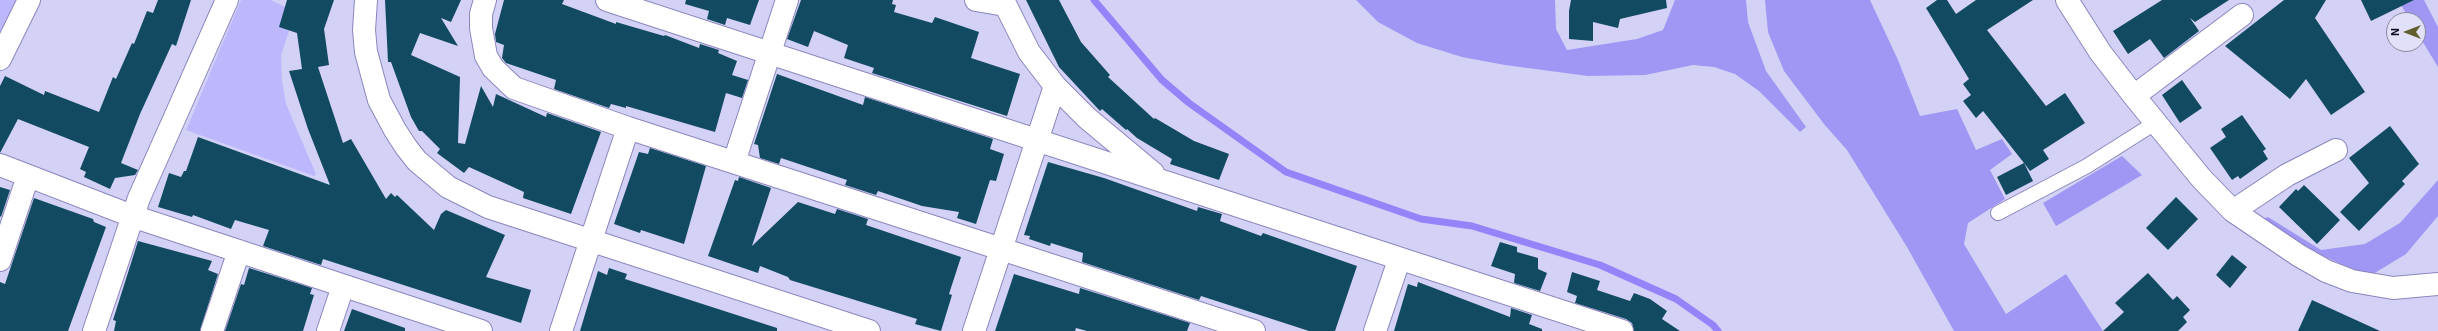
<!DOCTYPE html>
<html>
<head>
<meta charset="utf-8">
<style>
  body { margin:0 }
  #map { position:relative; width:2438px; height:331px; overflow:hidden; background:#d3d1f6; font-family:"Exo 2",sans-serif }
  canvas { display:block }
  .north { position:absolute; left:2386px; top:12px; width:40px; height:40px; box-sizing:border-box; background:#e1e0f9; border:1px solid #8c8aa1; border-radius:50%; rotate:270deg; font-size:11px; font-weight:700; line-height:16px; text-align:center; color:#0c0a1e }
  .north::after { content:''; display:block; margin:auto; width:14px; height:18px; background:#5f5e2b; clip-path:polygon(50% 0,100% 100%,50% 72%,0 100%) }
</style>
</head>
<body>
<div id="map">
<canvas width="2438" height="331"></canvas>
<div class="north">N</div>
</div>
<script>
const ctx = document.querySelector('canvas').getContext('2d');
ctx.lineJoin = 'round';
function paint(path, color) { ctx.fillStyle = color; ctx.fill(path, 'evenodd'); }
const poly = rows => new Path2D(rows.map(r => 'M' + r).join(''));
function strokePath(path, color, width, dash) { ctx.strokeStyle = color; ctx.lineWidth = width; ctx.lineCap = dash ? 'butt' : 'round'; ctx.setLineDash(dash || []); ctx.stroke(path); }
paint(poly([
  [0,0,22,0,0,45],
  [241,0,271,0,295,12,281,56,282,81,286,104,316,174,314,176,186,130]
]), '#bdb8fd');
paint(poly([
  [1356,0,1555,0,1556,29,1567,50,1637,39,1663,30,1675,0,1746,0,1748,22,1766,71,1806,127,1800,132,1759,91,1735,74,1714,67,1693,65,1645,75,1588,76,1505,65,1462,57,1417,43,1378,22],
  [1765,0,1870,0,1898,60,1920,116,1957,109,1976,150,2002,139,2012,154,1990,170,2005,199,1968,223,1964,244,2006,314,2066,274,2103,331,1954,331,1907,247,1847,150,1824,124,1784,71,1768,32],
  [2398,0,2424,0,2438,27,2438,67,2418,34,2418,20,2410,20],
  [2122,156,2142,175,2056,226,2043,203],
  [2438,180,2438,216,2406,254,2373,274,2357,271,2312,251,2263,219,2268,217,2321,250,2365,244,2400,223]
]), '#a096f3');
strokePath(poly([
  [1094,0,1162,80,1189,103,1286,172,1421,219,1472,226,1600,265,1676,299,1713,325,1718,331]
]), '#9484f9', 7);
paint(poly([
  [158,0,191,0,176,46,172,44,140,114,121,163,138,170,135,175,115,178,110,189,84,177,86,172,80,169,89,147,18,119,0,153,0,86,5,76,44,95,45,91,99,112,113,77,116,79,132,43,134,44,147,11,153,13],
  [287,0,334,0,324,29,329,65,318,67,343,143,351,139,386,199,391,193,395,197,397,195,434,230,441,214,446,210,505,235,486,277,531,290,521,323,323,259,321,265,263,246,269,230,235,220,231,229,193,215,192,217,158,207,169,173,181,177,184,171,186,171,198,137,330,185,308,129,289,71,302,69,297,33,279,27],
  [385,0,461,0,451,22,441,18,458,46,420,33,411,55,460,77,458,143,465,144,481,86,493,107,496,94,546,117,547,113,601,132,571,214,523,198,524,192,469,167,464,173,437,153,440,149,422,131,419,131,411,117,391,62,388,62],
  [504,0,564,0,562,4,616,24,616,22,664,36,665,35,699,48,700,44,719,50,718,53,737,61,732,75,748,80,742,98,726,93,715,132,626,106,626,108,611,104,609,108,554,89,556,80,506,63,502,58,504,45,496,42,495,34],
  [686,0,759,0,750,25,727,18,725,25,707,19,709,11,685,4],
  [801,0,893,0,892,4,896,5,894,12,932,23,935,17,979,32,971,58,1020,74,1007,116,872,73,874,68,844,58,848,45,814,31,808,47,787,39],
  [1026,0,1059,0,1081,42,1110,75,1108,77,1154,119,1155,118,1194,141,1229,154,1219,180,1170,164,1172,159,1137,138,1127,129,1126,130,1102,109,1100,111,1059,67],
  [1571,0,1666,0,1667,8,1620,19,1618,28,1593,22,1593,41,1569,39,1569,11],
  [1937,0,1947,0,1956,14,1976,0,2033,0,1987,30,2046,106,2065,93,2085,123,2043,150,2049,159,2030,171,2024,163,2033,181,2006,195,1997,177,2024,163,1983,111,1976,118,1963,101,1971,95,1963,84,1969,79,1926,8],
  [2162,0,2229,0,2195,22,2190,18,2199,31,2164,58,2150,39,2128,54,2113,31],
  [2284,0,2326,0,2315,18,2365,92,2331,115,2306,79,2290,99,2225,46],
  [2361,0,2414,0,2371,21],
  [777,74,863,105,865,97,993,139,990,149,1004,154,996,181,990,180,976,224,957,218,959,212,922,206,878,191,876,195,845,185,847,180,781,158,779,164,760,158,758,145,754,144],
  [2182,80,2202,108,2180,123,2162,95],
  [2242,115,2266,149,2263,151,2268,159,2240,179,2238,176,2232,180,2210,148,2226,137,2221,129],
  [2390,126,2419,164,2402,181,2405,184,2359,231,2340,212,2369,183,2349,158],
  [650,148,706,166,684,244,641,230,640,233,614,224,639,152,648,154],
  [1048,162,1104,178,1197,211,1198,207,1222,214,1220,221,1261,236,1263,233,1357,266,1335,331,1309,331,1201,296,1199,300,1082,262,1083,253,1051,243,1050,246,1029,239,1030,236,1024,235],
  [739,177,771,188,752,246,798,202,835,214,837,209,868,219,866,225,961,257,949,294,952,295,941,331,915,324,917,319,790,280,788,277,760,266,758,273,708,256,735,180,738,181],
  [2304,185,2340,220,2317,244,2279,207,2296,189,2298,191],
  [0,187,10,190,1,217,0,216],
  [2176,197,2198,219,2168,250,2146,228],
  [34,198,93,219,94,222,106,227,68,331,0,331,0,282,5,284],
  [138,241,212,261,208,270,218,274,200,331,114,331,116,321,113,320],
  [1500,242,1517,247,1517,252,1538,258,1538,269,1547,273,1540,291,1514,283,1515,274,1491,266],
  [2232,255,2247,267,2230,288,2216,275],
  [249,268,312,288,310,294,314,295,303,331,225,331,241,284,244,285],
  [609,268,627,274,625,279,777,328,777,331,580,331,598,271,607,275],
  [1572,272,1600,281,1597,290,1630,301,1634,293,1650,299,1667,311,1662,319,1680,331,1634,331,1632,323,1626,319,1575,303,1577,296,1567,292],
  [2148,273,2173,300,2177,296,2190,310,2183,317,2187,322,2178,331,2103,331,2124,312,2115,303],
  [1014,274,1079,294,1080,288,1190,323,1187,331,1087,331,1076,328,1075,331,995,331],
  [1418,282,1510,317,1511,308,1532,315,1529,324,1542,329,1542,331,1394,331,1408,284,1417,287],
  [2312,300,2380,331,2298,331],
  [352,309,405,328,405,331,344,331]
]), '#124b61');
const service = poly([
  [1998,213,2087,166,2155,123]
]);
const minor = poly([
  [485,0,481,14,481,28,486,56,493,68,514,88,628,128,1254,331],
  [607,0,1622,331],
  [976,0,1005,5],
  [1003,0,1029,52,1055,86,1087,118,1153,173],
  [2067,0,2100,52,2134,96,2201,178,2233,211,2298,255,2326,271,2352,281,2393,288,2438,284],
  [0,59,29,0],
  [2134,96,2242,15],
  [734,162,787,0],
  [0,165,132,216,481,331],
  [2233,211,2287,175,2336,150],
  [0,260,28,176],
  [94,331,139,198,227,0],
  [212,331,239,251],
  [328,331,343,286],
  [561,331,628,128],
  [974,331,1055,86],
  [1375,331,1399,260]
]);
const tertiary = poly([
  [366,0,364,30,366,52,379,100,395,130,406,147,417,161,448,187,488,207,869,331]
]);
strokePath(service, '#8b86be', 16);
strokePath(minor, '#8b86be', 24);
strokePath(tertiary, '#8b86be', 24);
strokePath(service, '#fff', 14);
strokePath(minor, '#fff', 22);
strokePath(tertiary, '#fff', 22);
</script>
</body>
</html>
